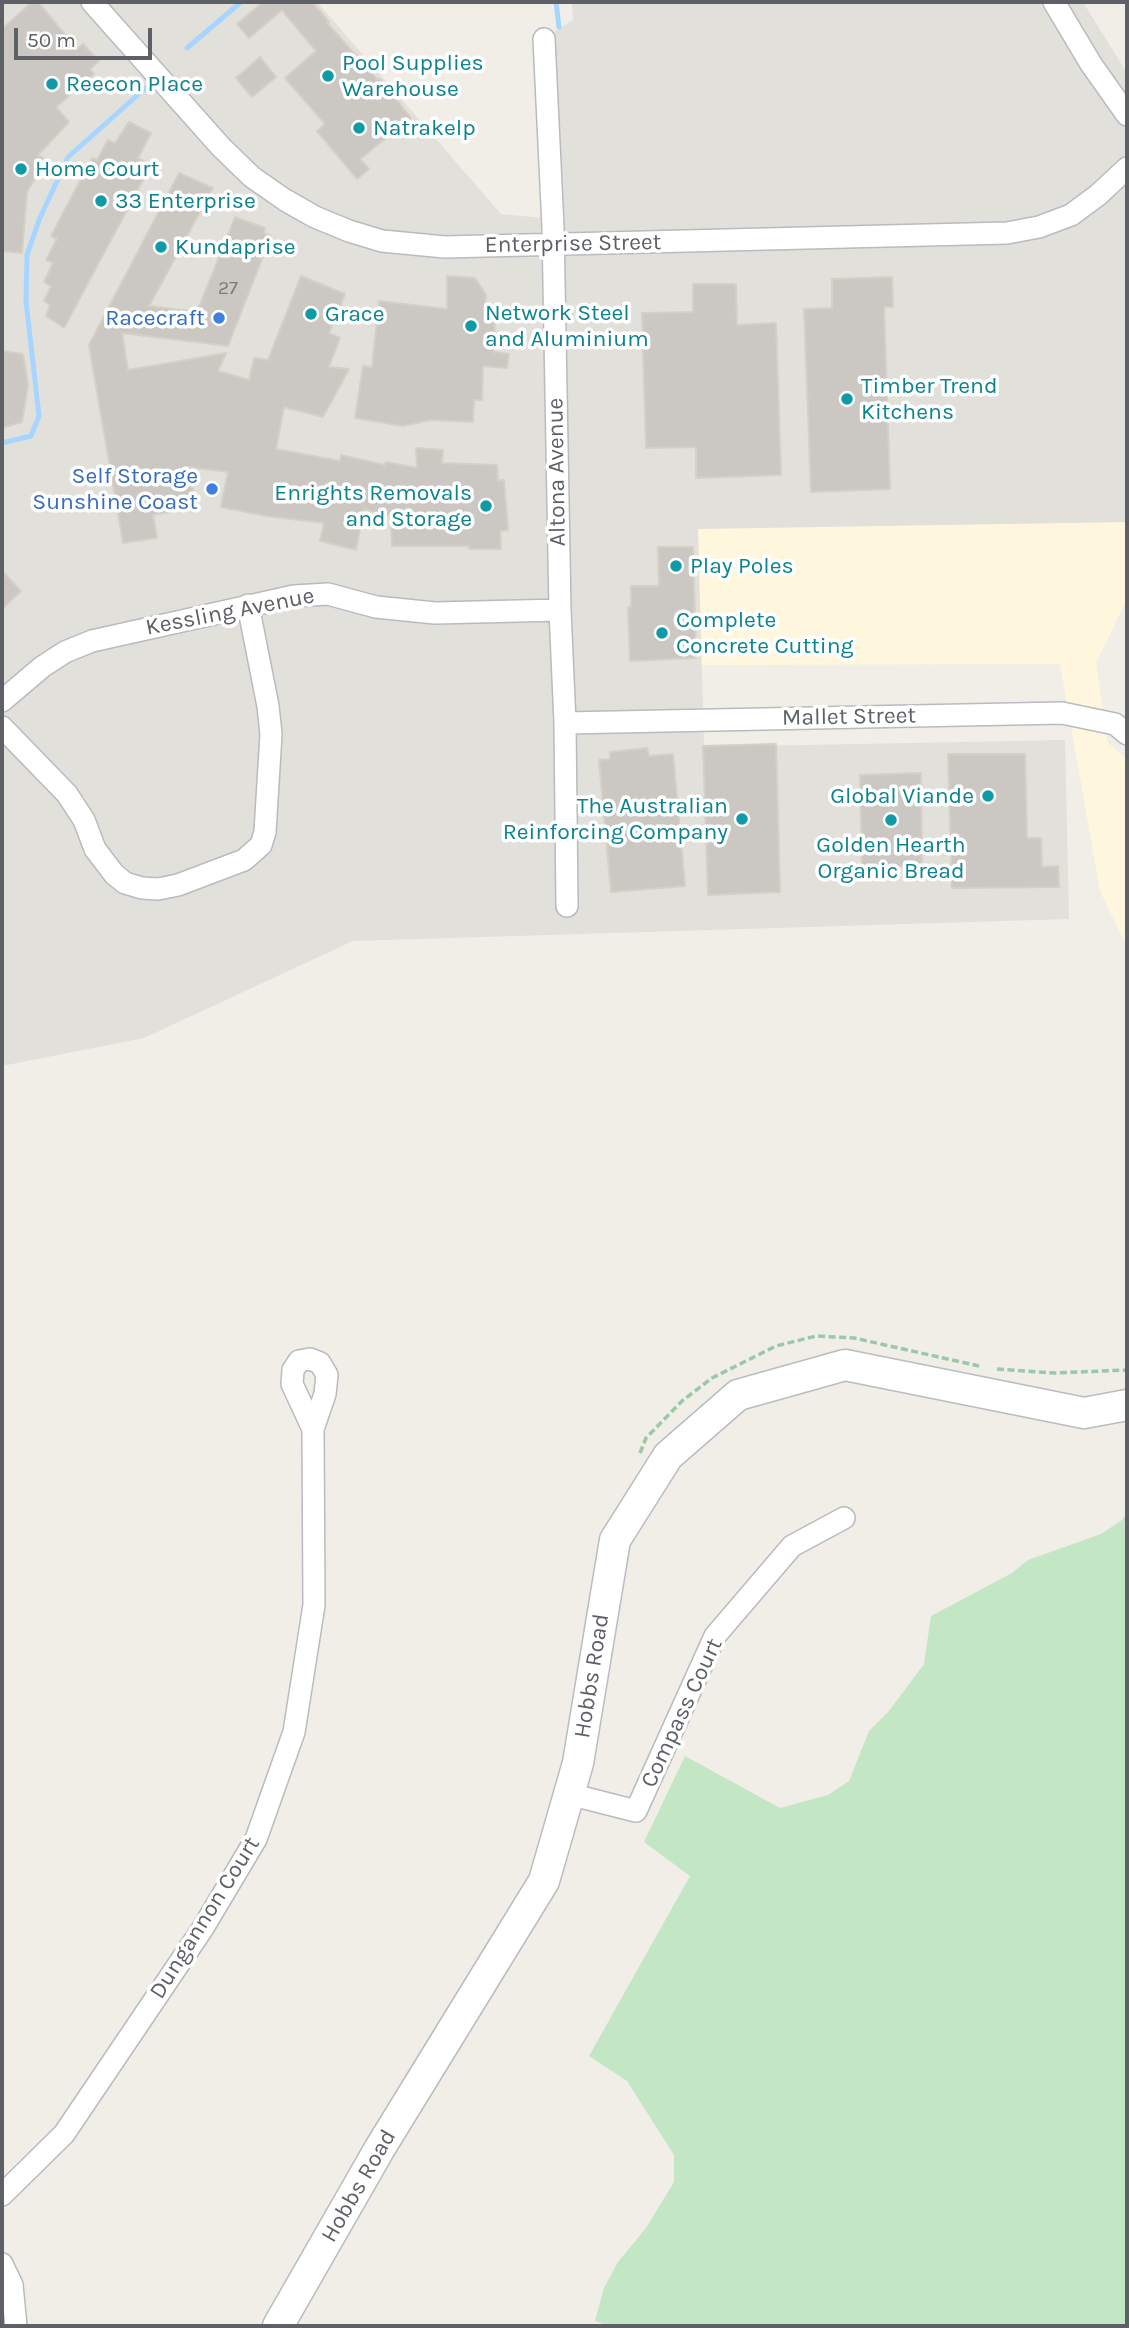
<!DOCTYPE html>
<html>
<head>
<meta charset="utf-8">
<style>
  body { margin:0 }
  #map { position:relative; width:1129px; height:2328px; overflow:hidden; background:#f0eee6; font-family:Karla,sans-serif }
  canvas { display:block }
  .frame { position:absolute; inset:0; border:4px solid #5d6166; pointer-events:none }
  .scale { position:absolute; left:14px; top:28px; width:138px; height:32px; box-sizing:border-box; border:4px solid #5d6166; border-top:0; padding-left:9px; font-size:21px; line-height:24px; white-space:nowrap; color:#5d6166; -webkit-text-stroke:5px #fff; paint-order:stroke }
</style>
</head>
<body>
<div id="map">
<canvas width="1129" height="2328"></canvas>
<div class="frame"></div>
<div class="scale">50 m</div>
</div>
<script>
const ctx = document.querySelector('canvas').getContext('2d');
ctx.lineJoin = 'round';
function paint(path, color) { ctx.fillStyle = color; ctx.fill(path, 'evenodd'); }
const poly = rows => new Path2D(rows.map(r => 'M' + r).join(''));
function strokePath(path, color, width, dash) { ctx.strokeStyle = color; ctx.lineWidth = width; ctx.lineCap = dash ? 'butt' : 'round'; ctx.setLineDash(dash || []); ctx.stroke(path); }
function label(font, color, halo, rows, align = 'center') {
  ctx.font = font + ' Karla,sans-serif'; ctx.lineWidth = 7; ctx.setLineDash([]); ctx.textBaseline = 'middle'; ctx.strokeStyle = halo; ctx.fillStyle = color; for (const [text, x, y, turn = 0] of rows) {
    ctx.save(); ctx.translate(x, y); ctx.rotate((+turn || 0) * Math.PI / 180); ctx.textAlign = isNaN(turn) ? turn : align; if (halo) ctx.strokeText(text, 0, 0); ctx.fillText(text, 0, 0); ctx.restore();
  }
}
paint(poly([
  [1127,522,1127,599,1096,663,1108,743,1127,759,1127,942,1122,937,1100,891,1060,664,697,665,698,528]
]), '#fef7dd');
paint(poly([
  [2,2,317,2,501,214,543,218,535,44,573,20,572,2,1083,2,1127,73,1127,522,698,529,704,747,1065,740,1069,919,353,941,144,1038,2,1066]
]), '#e1e0da');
paint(poly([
  [1127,1512,1127,2326,609,2326,595,2321,604,2288,618,2262,646,2228,674,2182,674,2155,627,2081,589,2056,690,1876,644,1842,685,1756,780,1808,828,1795,849,1781,869,1731,889,1711,924,1664,931,1616,1012,1573,1028,1560,1101,1534,1122,1520]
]), '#c3e7c4');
strokePath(poly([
  [556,2,559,27],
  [187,48,241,2],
  [2,443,31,436,39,416,26,301,27,255,39,220,68,157,148,86]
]), '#a7d5ff', 5);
const building = poly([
  [32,2,38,2,77,49,83,44,99,61,90,69,94,74,56,107,69,122,38,155,46,160,27,192,22,253,2,251,2,29,32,2],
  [263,2,312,2,329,22,327,23,378,80,380,79,411,118,360,159,369,169,357,179,317,131,325,124,285,78,316,51,282,10,249,38,237,24,263,2],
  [260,57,276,77,252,97,236,78,260,57],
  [129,122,151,133,138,158,151,165,64,328,46,316,50,305,44,301,51,286,44,282,53,263,46,260,57,239,51,236,92,158,97,160,108,140,115,143,129,122],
  [179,173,213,188,149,306,197,312,235,217,265,228,264,233,271,236,228,346,122,333,128,370,226,353,218,371,249,380,254,358,268,360,301,276,345,294,329,333,340,338,329,367,349,369,323,417,284,407,276,449,340,461,341,455,385,465,386,462,417,468,416,448,443,450,442,463,497,465,498,481,504,480,508,530,500,531,501,549,469,549,469,546,392,546,390,516,364,509,356,550,320,541,324,523,266,516,221,507,228,472,189,467,196,507,153,515,157,538,123,543,89,345,179,173],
  [447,276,475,278,486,295,485,307,495,308,494,352,509,354,507,368,483,366,482,400,474,400,473,422,430,420,403,426,355,418,363,366,372,367,379,301,447,309,447,276],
  [892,277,893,307,884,307,890,489,811,492,804,309,832,308,832,279,892,277],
  [693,284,736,284,737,325,776,323,781,475,696,478,696,447,646,448,642,313,693,312,693,284],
  [2,351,23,354,28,385,22,422,2,428,2,351],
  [658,547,693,547,696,658,630,661,628,607,631,607,631,586,659,586,658,547],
  [2,571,21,591,2,609,2,571],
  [776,744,780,892,708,895,703,746,776,744],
  [647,748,649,756,673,754,685,886,611,892,599,760,610,759,610,752,647,748],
  [948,754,1025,754,1027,838,1041,838,1042,867,1058,866,1059,887,952,888,948,754],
  [921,773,922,866,862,867,860,775,921,773]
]);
paint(building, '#cbc8c3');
strokePath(building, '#d5d0c4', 2);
const street = poly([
  [92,2,221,147,252,177,285,200,315,217,349,231,382,241,445,247,1007,233,1039,227,1071,215,1098,195,1127,168],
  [1054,2,1091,64,1127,115],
  [544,39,553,227,560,610,565,723,567,906],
  [2,701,42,667,65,652,92,641,294,596,328,594,376,607,435,613,560,610],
  [565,723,1062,713,1115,724,1127,734],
  [2,727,67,794,84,820,95,849,114,874,125,883,142,888,158,889,178,885,244,860,261,845,265,832,271,734,268,706,248,605],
  [569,1794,636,1811,715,1636,792,1546,844,1518],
  [2,2195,64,2134,203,1928,256,1839,294,1732,314,1605,313,1429,325,1394,327,1375,320,1363,310,1359,299,1361,293,1370,292,1384,313,1429],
  [2,2264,12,2285,16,2326]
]);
const secondary = poly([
  [278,2326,380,2148,544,1881,578,1763,615,1540,668,1456,738,1395,845,1365,1084,1413,1127,1405]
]);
strokePath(street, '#b8bbbf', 24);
strokePath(secondary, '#b9bcc1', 33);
strokePath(poly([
  [997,1369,1054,1373,1127,1370],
  [640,1453,646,1438,682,1401,712,1378,776,1346,816,1336,854,1338,979,1366]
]), '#9cc8aa', 3.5, [7, 3.5]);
strokePath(street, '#fff', 21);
strokePath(secondary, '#fff', 30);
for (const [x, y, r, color] of [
  [328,76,7,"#0f9aa8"],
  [52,84,7,"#0f9aa8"],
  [359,128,7,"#0f9aa8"],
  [21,169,7,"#0f9aa8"],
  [101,201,7,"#0f9aa8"],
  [161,247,7,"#0f9aa8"],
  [311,314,7,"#0f9aa8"],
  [219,318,7,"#3f7fe0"],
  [471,326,7,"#0f9aa8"],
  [847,399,7,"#0f9aa8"],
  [212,489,7,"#3f7fe0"],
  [486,506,7,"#0f9aa8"],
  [676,566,7,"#0f9aa8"],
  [662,633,7,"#0f9aa8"],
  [988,796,7,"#0f9aa8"],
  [742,819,7,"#0f9aa8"],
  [891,820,7,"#0f9aa8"]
]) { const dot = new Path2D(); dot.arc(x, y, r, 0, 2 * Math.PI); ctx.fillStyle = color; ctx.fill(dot); strokePath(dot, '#fff', 2.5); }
label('19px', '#787b7d', null, [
  ["27",228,289]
]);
label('23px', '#0d838f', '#fff', [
  ["Pool Supplies",342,63],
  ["Warehouse",342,89],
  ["Reecon Place",66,84],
  ["Natrakelp",373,128],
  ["Home Court",35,169],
  ["33 Enterprise",115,201],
  ["Kundaprise",175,247],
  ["Network Steel",485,313],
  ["and Aluminium",485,339],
  ["Grace",325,314],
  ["Timber Trend",861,386],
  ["Kitchens",861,412],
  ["Enrights Removals",472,493,"right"],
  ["and Storage",472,519,"right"],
  ["Play Poles",690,566],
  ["Complete",676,620],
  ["Concrete Cutting",676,646],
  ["Global Viande",974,796,"right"],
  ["The Australian",728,806,"right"],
  ["Reinforcing Company",728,832,"right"],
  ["Golden Hearth",891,845,"center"],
  ["Organic Bread",891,871,"center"]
], 'left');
label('23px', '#5d6166', '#fff', [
  ["Enterprise Street",573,244,-1],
  ["Altona Avenue",557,472,-91],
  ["Kessling Avenue",230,612,-11],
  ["Mallet Street",849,717,-1],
  ["Hobbs Road",592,1676,-81],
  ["Compass Court",682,1713,-65],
  ["Dungannon Court",205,1918,-58],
  ["Hobbs Road",359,2186,-60]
]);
label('23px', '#366cbe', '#fff', [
  ["Racecraft",205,318],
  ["Self Storage",198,476],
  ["Sunshine Coast",198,502]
], 'right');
</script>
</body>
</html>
